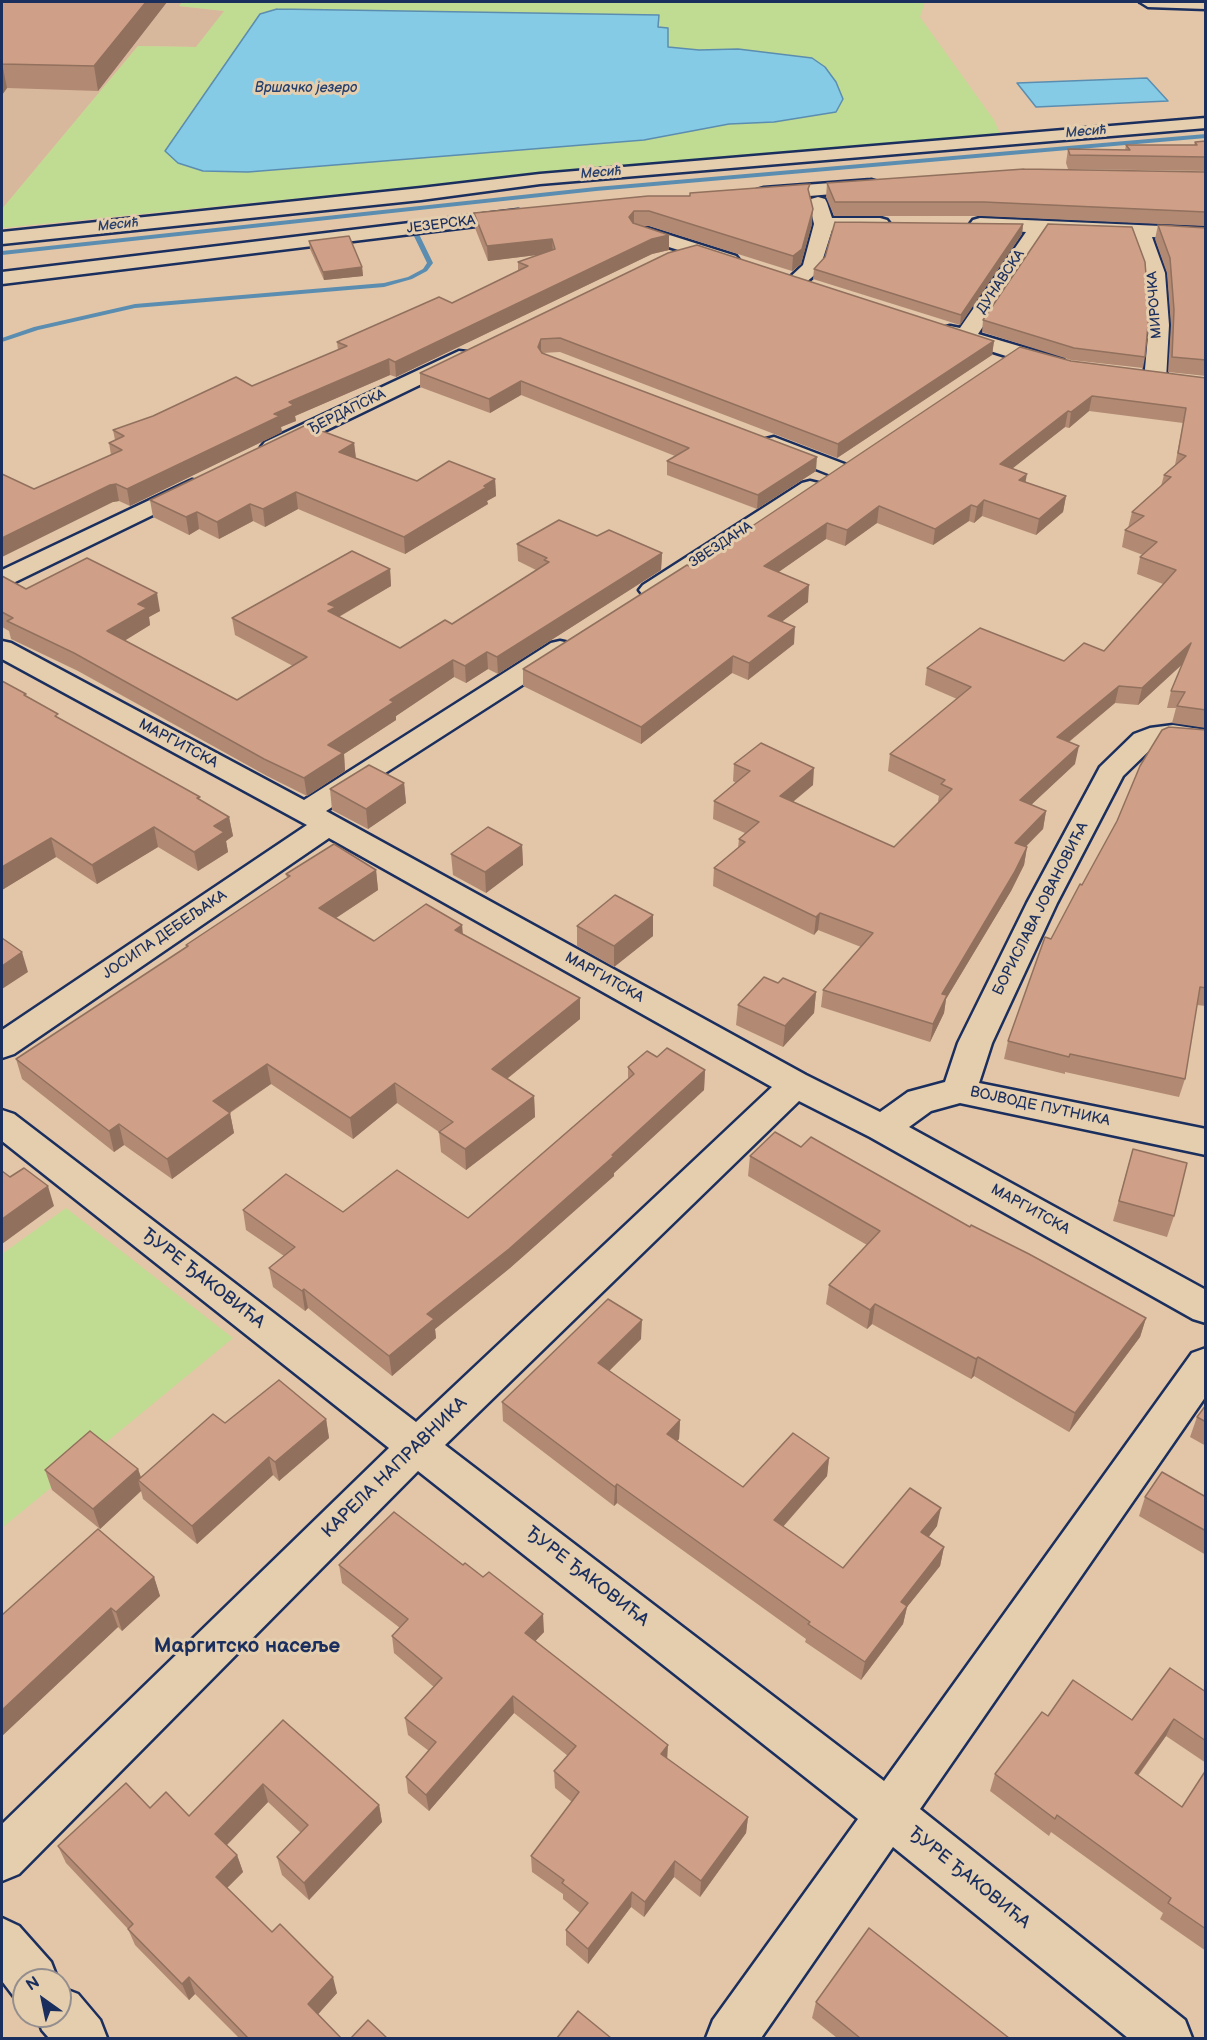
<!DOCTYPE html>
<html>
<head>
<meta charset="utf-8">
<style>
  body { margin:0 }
  #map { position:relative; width:1207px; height:2040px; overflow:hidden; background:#e2c6a7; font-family:"Balsamiq Sans",sans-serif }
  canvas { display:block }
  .frame { position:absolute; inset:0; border:3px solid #1b2f5e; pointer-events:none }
  .north { position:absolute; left:12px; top:1968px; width:60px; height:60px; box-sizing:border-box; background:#e5ceae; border:2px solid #948e8e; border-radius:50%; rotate:327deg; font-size:16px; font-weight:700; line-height:24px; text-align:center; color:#1b2f5e }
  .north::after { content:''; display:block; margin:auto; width:21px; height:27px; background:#1b2f5e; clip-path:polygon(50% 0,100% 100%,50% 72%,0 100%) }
</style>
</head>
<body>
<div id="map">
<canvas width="1207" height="2040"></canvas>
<div class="frame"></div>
<div class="north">N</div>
</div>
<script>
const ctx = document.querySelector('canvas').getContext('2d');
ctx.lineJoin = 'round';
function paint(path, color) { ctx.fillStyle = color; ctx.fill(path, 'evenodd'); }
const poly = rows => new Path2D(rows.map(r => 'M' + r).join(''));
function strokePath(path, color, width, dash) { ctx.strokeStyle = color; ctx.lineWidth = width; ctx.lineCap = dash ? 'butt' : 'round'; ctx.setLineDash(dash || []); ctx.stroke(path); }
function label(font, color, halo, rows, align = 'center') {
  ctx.font = font + ' "Balsamiq Sans",sans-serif'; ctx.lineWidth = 6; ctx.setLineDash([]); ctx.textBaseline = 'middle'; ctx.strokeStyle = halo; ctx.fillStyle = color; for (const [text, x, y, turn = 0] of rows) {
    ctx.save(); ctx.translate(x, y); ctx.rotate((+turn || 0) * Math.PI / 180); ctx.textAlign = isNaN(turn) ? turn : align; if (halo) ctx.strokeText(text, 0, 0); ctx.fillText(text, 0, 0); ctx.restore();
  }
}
paint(poly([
  [2,2,182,2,180,6,225,11,196,47,138,46,2,209]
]), '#d8b89c');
paint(poly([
  [182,2,925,2,920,17,994,120,1001,136,571,171,2,228,2,209,138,46,196,47,224,11,179,6],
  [66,1208,233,1338,2,1528,2,1254]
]), '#c0db92');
const water = poly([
  [277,9,659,15,658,27,668,28,668,47,699,50,738,49,812,58,825,67,836,82,843,99,836,112,774,122,729,124,644,140,248,172,203,171,178,163,165,151,260,14,277,9],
  [1147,78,1168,101,1036,107,1017,83,1147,78]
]);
paint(water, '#85cbe6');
strokePath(water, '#5b8db0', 1.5);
paint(poly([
  [1206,134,1206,138,596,191,2,255,2,251,596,187,1206,134],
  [414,228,417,230,433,263,427,271,412,279,384,287,135,308,38,330,2,342,2,338,34,327,135,304,384,283,408,277,423,269,427,263,411,230,414,228]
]), '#5b8db0');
const minor = poly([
  [1140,2,1206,2,1206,9,1148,7,1140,2],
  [1206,118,1206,128,540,184,421,200,2,244,2,232,421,188,540,174,1206,118],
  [871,180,878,182,880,186,878,190,764,200,757,198,755,194,757,190,764,188,871,180],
  [818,197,825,199,827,203,832,218,880,218,887,220,890,224,887,228,880,230,832,230,819,271,803,285,789,285,786,281,803,265,814,224,809,203,811,199,818,197],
  [518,210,525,212,527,216,525,220,2,284,2,272,518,210],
  [980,218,1206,228,1206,240,1152,237,1165,273,1169,325,1166,380,1163,385,1155,387,1147,385,1144,380,1149,325,1145,273,1132,236,1045,233,978,334,1063,359,1066,364,1063,369,1055,370,1047,369,943,336,940,332,943,328,950,326,960,328,1026,232,973,228,970,224,973,220,980,218],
  [641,226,736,256,739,260,736,264,729,266,634,236,631,232,634,228,641,226],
  [459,351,467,352,470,357,467,362,281,452,273,454,265,452,261,447,265,442,459,351],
  [774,437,847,465,851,470,847,475,839,477,831,475,766,449,763,444,766,439,774,437],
  [192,480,200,482,204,487,200,492,11,584,2,586,2,570,192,480],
  [810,481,818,483,822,488,818,493,661,595,652,598,643,595,639,590,643,585,802,483,810,481],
  [2,641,11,643,304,800,551,643,560,641,569,643,573,649,569,655,326,811,806,1075,880,1112,908,1092,945,1082,958,1043,1027,903,1100,767,1134,734,1150,728,1173,725,1206,730,1206,746,1164,742,1154,746,1123,776,1057,903,992,1043,979,1083,1206,1129,1206,1155,960,1103,931,1111,909,1127,1206,1290,1206,1323,1193,1319,870,1137,799,1101,445,1445,884,1781,1192,1353,1206,1348,1206,1396,920,1809,1185,2020,1192,2038,1128,2038,893,1847,761,2038,706,2038,713,2020,858,1819,418,1471,19,1874,2,1881,2,1824,389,1448,2,1141,2,1110,14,1114,416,1422,772,1087,329,838,14,1054,2,1058,2,1030,307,825,2,659,2,641],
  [2,1918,19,1926,51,1962,58,1980,24,1980,24,2001,15,1998,2,1981,2,1918],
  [60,1987,78,1994,100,2020,107,2038,49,2038,42,2030,37,2016,60,2016,60,1987]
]);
strokePath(minor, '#1b2f5e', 5);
paint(minor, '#e5ceae');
paint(poly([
  [2,2,167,2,98,91,7,88,2,95],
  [1206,141,1206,171,1068,169,1066,163,1068,149,1125,150,1126,145,1194,145,1195,142],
  [1206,172,1206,226,982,216,834,216,826,197,827,183],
  [809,194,812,224,801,264,792,271,649,226,641,226,669,250,652,254,396,377,390,375,295,416,296,421,281,427,282,432,130,506,119,501,113,502,34,489,111,455,109,443,115,440,113,430,252,386,338,350,337,342,452,303,518,271,518,262,537,255,488,261,475,228,474,213,690,196],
  [1023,224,1022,234,960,325,813,279,814,269],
  [1158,225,1206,228,1206,376,1168,372,1171,325,1167,273,1155,239],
  [309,241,362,267,363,276,324,280,310,249],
  [668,253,994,341,992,355,837,458,560,352,542,353,816,471,757,509,667,475,667,461,675,456,521,395,490,413,420,387,420,373],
  [983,320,1145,357,1143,368,1071,360,982,332],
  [1071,361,1206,378,1206,728,1172,723,1176,708,1167,708,1171,691,1182,664,1138,705,1115,703,1069,742,1075,764,1031,805,1046,811,1043,829,1025,846,1027,847,1024,865,1011,891,946,999,944,1013,930,1042,821,1007,823,990,861,947,818,930,814,935,713,886,714,868,738,848,739,839,745,833,713,819,714,801,736,783,733,781,734,764,813,785,793,802,894,847,939,802,938,801,939,796,888,771,890,754,957,699,925,685,927,668,1064,661,1104,651,1163,584,1137,574,1140,557,1143,555,1122,547,1125,530,1128,528,1132,512,1161,486,1164,475,1175,465,1183,423,1089,411,1069,428,1065,427,1012,468,1026,482,1066,496,1063,512,1036,535,982,516,974,523,969,521,933,545,877,523,845,546,826,539,778,572,808,602,782,621,794,644,748,680,732,673,641,744,523,686,523,669,691,567],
  [354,443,356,458,417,481,495,479,496,496,487,501,488,504,405,554,298,509,265,527,253,521,219,539,199,529,189,535,153,517,150,500],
  [597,536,662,553,661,570,498,674,488,669,466,683,454,677,396,716,396,720,344,754,345,771,307,796,267,776,78,671,11,639,9,631,2,627,2,576,26,589,160,611,149,617,150,625,124,641,237,700,293,666,235,635,232,618,390,569,391,586,339,617,400,648,452,624,536,570,518,561,517,544],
  [27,697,58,718,229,817,233,836,226,841,228,852,198,871,158,847,97,884,56,857,2,890],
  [1206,730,1206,1006,1197,1005,1185,1079,1179,1097,1065,1072,1065,1074,1004,1059,1008,1041,1051,939,1082,885],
  [404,783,406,803,368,829,332,810,330,789],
  [522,845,523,865,486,893,453,875,451,854],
  [376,870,378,890,336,918,374,941,462,925,463,934,580,998,580,1019,507,1079,534,1096,535,1117,466,1170,441,1152,439,1132,397,1103,353,1139,271,1084,230,1113,234,1133,172,1179,124,1145,114,1152,22,1079,16,1059,187,947,186,945,287,878,286,874],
  [577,926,653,936,614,967,577,946],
  [778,983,816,992,814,1013,783,1047,736,1025,738,1005],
  [657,1057,705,1070,704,1090,614,1173,614,1176,510,1268,435,1329,436,1338,392,1376,308,1308,305,1311,273,1287,269,1268,284,1256,246,1230,243,1210,343,1212,468,1218,628,1079,628,1067],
  [801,1147,970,1227,1146,1318,1140,1337,1069,1432,974,1376,971,1379,872,1324,867,1329,826,1304,829,1285,867,1245,748,1176,750,1156],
  [1133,1149,1174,1216,1167,1237,1113,1221],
  [641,1339,609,1371,680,1420,679,1439,677,1441,743,1487,829,1458,827,1476,783,1527,843,1568,937,1526,928,1537,944,1547,940,1566,907,1607,903,1624,861,1680,805,1642,806,1639,617,1503,614,1506,503,1421,502,1402],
  [1206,1405,1206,1446,1190,1437,1197,1417],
  [326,1419,329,1438,279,1481,273,1475,197,1544,143,1499,141,1491,100,1529,52,1490,45,1470,138,1469,141,1477,225,1423],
  [1145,1497,1206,1497,1206,1555,1139,1516],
  [339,1565,544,1632,535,1641,668,1759,748,1817,746,1833,700,1897,674,1877,644,1917,631,1907,588,1964,566,1945,566,1930,580,1913,563,1899,563,1894,532,1872,531,1856,572,1802,555,1788,554,1771,568,1756,514,1713,429,1811,408,1793,406,1777,429,1751,408,1735,405,1718,434,1687,394,1653,392,1636,400,1628,342,1583],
  [154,1577,160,1596,122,1631,118,1627,2,1736,2,1615],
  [1206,1692,1206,1763,1166,1736,1138,1776,1182,1807,1206,1770,1206,1951,1160,1919,1163,1913,1051,1832,1049,1836,990,1791,995,1774,1048,1716,1132,1720],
  [283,1720,379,1805,382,1822,309,1900,282,1875,277,1857,301,1833,268,1802,227,1845,237,1855,243,1872,227,1888,272,1932,337,1993,318,2014,341,2038,239,2038,195,1994,189,2000,135,1945,128,1929,66,1863,58,1846,150,1808,189,1816],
  [816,2002,1009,2038,837,2038,812,2018]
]), '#b28a74');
paint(poly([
  [146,2,167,2,98,91,94,66],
  [2,63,7,88,2,95],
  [813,209,812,224,801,264,792,271,793,256],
  [634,211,634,226,629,217],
  [1023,224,1022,234,960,325,961,315],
  [669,235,669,250,652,254,396,377,395,362,652,239],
  [552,239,553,253,488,261,487,246],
  [362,267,363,276,324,280,323,272],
  [541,339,541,353,538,347],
  [994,341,992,355,837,458,838,444],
  [389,359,390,375,295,416,296,421,281,427,282,432,130,506,127,489,274,414,289,402],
  [521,381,521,395,490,413,489,399],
  [1092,396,1089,411,1069,428,1071,412],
  [1068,411,1065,427,998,480,1000,464],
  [354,443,356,460,339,452],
  [817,457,816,471,757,509,758,495],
  [1027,474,1024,490,1019,480],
  [495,479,496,496,487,501,488,504,405,554,404,537],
  [116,484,119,501,113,502,2,557,2,538,110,485],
  [296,492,298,509,265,527,263,509],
  [1066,496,1063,512,1036,535,1039,519],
  [984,500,982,516,974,523,977,507],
  [250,504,253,521,219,539,217,522],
  [971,505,969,521,933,545,935,529],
  [879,506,877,523,845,546,847,530],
  [197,512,199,529,189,535,186,517],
  [827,523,826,539,763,583,764,566],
  [662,553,661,570,498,674,497,657],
  [390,569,391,586,338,617,330,629,328,604],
  [809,585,808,602,767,633,768,616],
  [157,593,160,611,149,617,150,625,111,649,107,631,138,604],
  [795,627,794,644,748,680,749,663],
  [1191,643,1187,660,1138,705,1142,688],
  [487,652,488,669,466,683,465,666],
  [733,656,732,673,641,744,641,727],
  [453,660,454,677,396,716,396,720,344,754,345,771,307,796,304,778,328,745,390,700],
  [1119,686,1115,703,1054,754,1057,737],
  [1079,746,1075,764,1017,818,1020,800],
  [814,768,813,785,779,813,780,796],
  [404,783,406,803,368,829,366,809],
  [1046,811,1043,829,1012,861,1015,843],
  [229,817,233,836,226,841,228,852,198,871,194,852,214,826],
  [154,827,158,847,97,884,92,865],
  [51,838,56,857,2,890,2,867],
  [522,845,523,865,486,893,485,872],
  [1027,847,1024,865,1011,891,946,999,944,1013,930,1042,933,1024,942,994],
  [376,870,378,890,321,928,319,908],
  [820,913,818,930,814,935,816,917],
  [653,915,653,936,614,967,614,946],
  [462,925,463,945,455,930],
  [22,952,28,972,2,989,2,966],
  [816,992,814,1013,783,1047,785,1026],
  [580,998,580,1019,493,1090,492,1069],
  [267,1064,271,1084,217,1121,213,1101],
  [705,1070,704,1090,614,1173,614,1176,510,1268,435,1329,436,1338,392,1376,389,1356,427,1314,612,1155],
  [395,1083,397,1103,353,1139,350,1118],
  [534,1096,535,1117,466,1170,465,1149],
  [230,1113,234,1133,172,1179,167,1159],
  [119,1124,124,1145,114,1152,109,1131],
  [48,1186,54,1206,2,1244,2,1219],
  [304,1289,308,1308,305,1311,302,1291],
  [875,1304,872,1324,867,1329,870,1310],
  [1146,1318,1140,1337,1069,1432,1075,1413],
  [642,1320,641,1339,598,1382,598,1363],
  [978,1357,974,1376,971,1379,976,1359],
  [326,1419,329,1438,279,1481,275,1462],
  [680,1420,679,1439,666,1452,667,1434],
  [269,1457,273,1475,197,1544,192,1526],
  [829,1458,827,1476,772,1539,774,1520],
  [138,1469,143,1484,138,1480,141,1491,100,1529,93,1509],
  [617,1484,617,1503,614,1506,615,1487],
  [941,1508,937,1526,918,1551,921,1532],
  [944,1547,940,1566,907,1607,903,1624,861,1680,865,1662,901,1602],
  [154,1577,160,1596,122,1631,116,1612],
  [111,1608,118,1627,2,1736,2,1710],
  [543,1614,544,1632,526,1651,525,1633],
  [513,1696,514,1713,429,1811,426,1795],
  [1174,1719,1166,1736,1127,1790,1135,1773],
  [668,1745,667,1762,661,1754],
  [263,1784,268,1802,221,1851,215,1834],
  [379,1805,382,1822,309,1900,304,1883],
  [748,1817,746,1833,700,1897,701,1881],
  [237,1855,243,1872,221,1894,216,1877],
  [675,1861,674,1877,644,1917,645,1902],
  [632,1892,631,1907,588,1964,588,1949],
  [189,1977,195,1994,189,2000,182,1984],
  [333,1977,337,1993,313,2020,308,2004]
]), '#91705e');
const building = poly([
  [2,2,146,2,94,66,2,64,2,2],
  [1206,141,1206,157,1070,155,1068,149,1130,150,1126,145,1197,145,1195,142,1206,141],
  [1024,169,1206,172,1206,212,984,202,835,202,827,183,1024,169],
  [810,184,808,189,813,209,802,249,793,256,649,211,634,211,629,217,633,223,669,235,652,239,395,362,389,359,289,402,294,405,274,414,280,416,127,489,116,484,110,485,2,538,2,474,34,489,122,450,109,443,124,436,113,430,153,416,236,377,252,386,347,346,337,342,439,297,452,303,528,266,518,262,555,249,552,239,487,246,474,213,648,196,690,196,690,193,810,184],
  [835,222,1023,224,961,315,814,269,825,257,835,222],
  [1048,224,1132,227,1145,262,1149,314,1145,357,1074,348,983,320,1048,224],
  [1158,225,1206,228,1206,360,1172,357,1174,310,1170,258,1158,225],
  [349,236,362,267,323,272,309,241,349,236],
  [697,245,994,341,838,444,560,338,541,339,538,347,542,353,817,457,758,495,667,461,689,448,521,381,489,399,420,373,668,253,697,245],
  [1020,347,1071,361,1206,378,1206,710,1177,706,1185,692,1171,691,1191,643,1142,688,1119,686,1057,737,1079,746,1020,800,1046,811,1015,843,1027,847,1014,873,942,994,947,995,933,1024,823,990,873,933,820,913,816,917,714,868,745,842,739,839,759,822,714,801,750,771,734,764,761,743,814,768,780,796,894,847,952,789,941,784,945,780,890,754,971,687,927,668,980,628,1064,661,1084,643,1104,651,1176,570,1140,557,1157,542,1125,530,1144,516,1132,512,1171,477,1164,475,1186,456,1178,453,1186,408,1092,396,1071,412,1068,411,1000,464,1027,474,1019,480,1066,496,1039,519,984,500,977,507,971,505,935,529,879,506,847,530,827,523,764,566,809,585,768,616,795,627,749,663,733,656,641,727,523,669,687,565,691,567,1020,347],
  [306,425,354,443,339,452,417,481,449,461,495,479,484,486,487,487,404,537,296,492,263,509,250,504,217,522,197,512,186,517,150,500,306,425],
  [559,520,597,536,609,530,662,553,497,657,487,652,465,666,453,660,390,700,394,702,328,745,343,753,304,778,264,759,74,653,7,621,13,618,2,612,2,576,26,589,87,558,157,593,138,604,147,608,107,631,237,700,307,657,232,618,352,551,390,569,328,604,336,607,328,611,400,648,445,620,452,624,549,562,544,560,547,558,517,544,559,520],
  [2,681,26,694,24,695,58,714,55,716,200,797,197,798,229,817,214,826,224,832,194,852,154,827,92,865,51,838,2,867,2,681],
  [1169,727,1206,730,1206,988,1200,987,1185,1079,1070,1054,1069,1057,1008,1041,1045,937,1051,939,1080,884,1082,885,1117,821,1140,766,1162,730,1169,727],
  [369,765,404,783,366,809,330,789,369,765],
  [488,827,522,845,485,872,451,854,488,827],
  [334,844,376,870,319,908,374,941,426,904,462,925,455,930,580,998,492,1069,534,1096,465,1149,439,1132,453,1122,395,1083,350,1118,267,1064,213,1101,230,1113,167,1159,119,1124,109,1131,16,1059,188,946,186,945,290,876,286,874,334,844],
  [615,895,653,915,614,946,577,926,615,895],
  [2,938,22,952,2,966,2,938],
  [764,977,778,983,783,978,816,992,785,1026,738,1005,764,977],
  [667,1048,705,1070,612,1155,614,1156,509,1249,427,1314,434,1319,389,1356,304,1289,302,1291,269,1268,295,1247,243,1210,286,1174,343,1212,397,1170,468,1218,634,1074,628,1067,647,1051,657,1057,667,1048],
  [775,1132,801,1147,811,1137,970,1227,971,1225,1029,1254,1146,1318,1075,1413,978,1357,976,1359,875,1304,870,1310,829,1285,880,1231,750,1156,775,1132],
  [1133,1149,1187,1163,1174,1216,1119,1201,1133,1149],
  [24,1168,48,1186,2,1219,2,1171,10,1177,24,1168],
  [608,1299,642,1320,598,1363,680,1420,667,1434,743,1487,793,1433,829,1458,774,1520,843,1568,910,1488,941,1508,921,1532,944,1547,901,1602,907,1606,865,1662,808,1624,810,1622,617,1484,615,1487,502,1402,608,1299],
  [279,1380,326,1419,275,1462,269,1457,192,1526,138,1480,213,1414,225,1423,279,1380],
  [1206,1405,1206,1422,1197,1417,1206,1405],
  [90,1431,138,1469,93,1509,45,1470,90,1431],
  [1162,1472,1206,1497,1206,1531,1145,1497,1162,1472],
  [394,1512,463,1565,465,1563,483,1577,489,1572,543,1614,525,1633,668,1745,661,1754,748,1817,701,1881,675,1861,645,1902,632,1892,588,1949,566,1930,588,1903,562,1883,564,1880,531,1856,579,1792,554,1771,576,1746,513,1696,426,1795,406,1777,436,1742,405,1718,442,1678,392,1636,408,1619,339,1565,394,1512],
  [98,1529,154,1577,116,1612,111,1608,2,1710,2,1615,98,1529],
  [1170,1668,1206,1692,1206,1741,1174,1719,1135,1773,1182,1807,1206,1770,1206,1929,1168,1903,1171,1898,1057,1815,1055,1819,995,1774,1042,1712,1048,1716,1073,1680,1132,1720,1170,1668],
  [283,1720,379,1805,304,1883,277,1857,308,1825,263,1784,215,1834,237,1855,216,1877,272,1932,280,1924,333,1977,308,2004,341,2038,248,2038,189,1977,182,1984,128,1929,133,1924,58,1846,126,1783,150,1808,166,1792,189,1816,283,1720],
  [869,1928,1009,2038,860,2038,816,2002,869,1928],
  [578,2011,611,2038,557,2038,578,2011],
  [368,2020,387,2038,351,2038,368,2020]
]);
paint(building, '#cfa087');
strokePath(building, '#91705e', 1.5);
label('italic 14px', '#263f6c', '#e5ceae', [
  ["Вршачко језеро",306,88],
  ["Месић",1086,132,-5],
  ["Месић",601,173,-5],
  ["Месић",118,225,-6]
]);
label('14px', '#1b2f5e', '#e5ceae', [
  ["ЈЕЗЕРСКА",441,225,-7],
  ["ДУНАВСКА",1001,282,-56],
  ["МИРОЧКА",1155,305,-94],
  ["ЂЕРДАПСКА",347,412,-26],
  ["ЗВЕЗДАНА",721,545,-33]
]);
label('15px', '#1b2f5e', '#e5ceae', [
  ["МАРГИТСКА",178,744,28],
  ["БОРИСЛАВА ЈОВАНОВИЋА",1041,909,-63],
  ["ЈОСИПА ДЕБЕЉАКА",165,935,-34],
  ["МАРГИТСКА",604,978,29],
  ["ВОЈВОДЕ ПУТНИКА",1040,1107,12],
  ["МАРГИТСКА",1030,1210,29]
]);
label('18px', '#1b2f5e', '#e5ceae', [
  ["ЂУРЕ ЂАКОВИЋА",203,1279,38],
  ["КАРЕЛА НАПРАВНИКА",395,1468,-44],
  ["ЂУРЕ ЂАКОВИЋА",587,1577,38],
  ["ЂУРЕ ЂАКОВИЋА",969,1878,39]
]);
label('bold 21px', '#1b2f5e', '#e5ceae', [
  ["Маргитско насеље",247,1647]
]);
</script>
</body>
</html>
